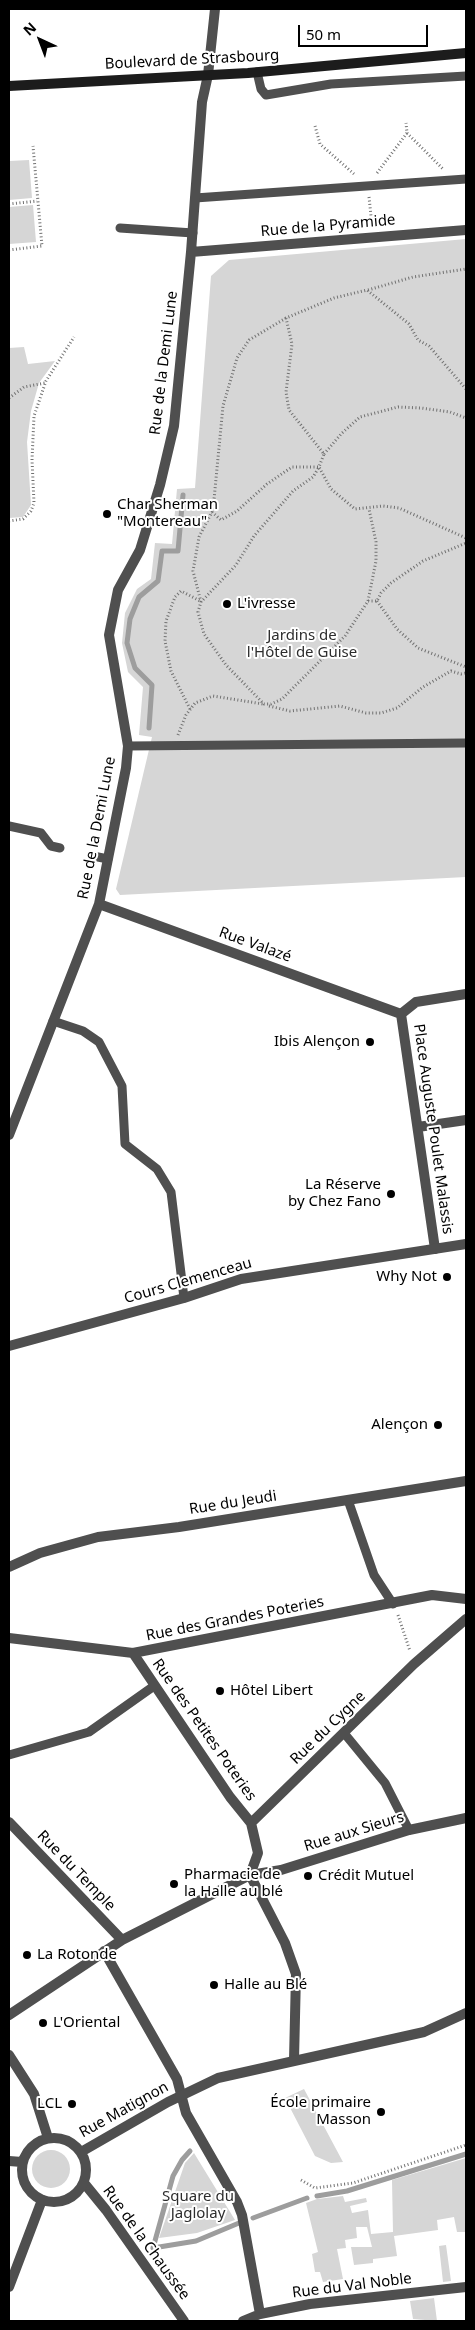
<!DOCTYPE html>
<html>
<head>
<meta charset="utf-8">
<style>
  body { margin:0 }
  #map { position:relative; width:475px; height:2330px; overflow:hidden; background:#fff; font-family:"Noto Sans",sans-serif }
  canvas { display:block }
  .frame { position:absolute; inset:0; border:10px solid #000; pointer-events:none }
  .north { position:absolute; left:15px; top:15px; width:50px; height:50px; -webkit-text-stroke:4px #fff; paint-order:stroke; rotate:317deg; font-size:14px; font-weight:700; line-height:20px; text-align:center; color:#000 }
  .north::after { content:''; display:block; margin:auto; width:18px; height:22px; background:#000; clip-path:polygon(50% 0,100% 100%,50% 72%,0 100%) }
  .scale { position:absolute; left:298px; top:25px; width:130px; height:22px; box-sizing:border-box; border:2px solid #000; border-top:0; padding-left:6px; font-size:15px; line-height:18px; white-space:nowrap; color:#000; -webkit-text-stroke:4px #fff; paint-order:stroke }
</style>
</head>
<body>
<div id="map">
<canvas width="475" height="2330"></canvas>
<div class="frame"></div>
<div class="north">N</div>
<div class="scale">50 m</div>
</div>
<script>
const ctx = document.querySelector('canvas').getContext('2d');
ctx.lineJoin = 'round';
function paint(path, color) { ctx.fillStyle = color; ctx.fill(path, 'evenodd'); }
const poly = rows => new Path2D(rows.map(r => 'M' + r).join(''));
function strokePath(path, color, width, dash) { ctx.strokeStyle = color; ctx.lineWidth = width; ctx.lineCap = dash ? 'butt' : 'round'; ctx.setLineDash(dash || []); ctx.stroke(path); }
function label(font, color, halo, rows, align = 'center') {
  ctx.font = font + ' "Noto Sans",sans-serif'; ctx.lineWidth = 4; ctx.setLineDash([]); ctx.textBaseline = 'middle'; ctx.strokeStyle = halo; ctx.fillStyle = color; for (const [text, x, y, turn = 0] of rows) {
    ctx.save(); ctx.translate(x, y); ctx.rotate((+turn || 0) * Math.PI / 180); ctx.textAlign = isNaN(turn) ? turn : align; if (halo) ctx.strokeText(text, 0, 0); ctx.fillText(text, 0, 0); ctx.restore();
  }
}
paint(poly([
  [29,160,32,198,9,200,9,161],
  [33,205,36,242,9,244,9,207],
  [466,239,466,877,120,895,116,889,152,737,139,735,143,687,128,672,122,643,125,613,137,589,151,579,155,543,172,544,177,489,195,488,211,276,229,260],
  [24,347,28,364,55,361,39,383,31,411,27,442,31,505,23,517,9,518,9,348],
  [304,2089,343,2162,331,2163,315,2156,285,2098],
  '32 2169a19 19 0 1 1 38 0a19 19 0 1 1-38 0Z',
  [194,2153,235,2220,197,2233,159,2238,185,2163],
  [466,2158,466,2232,457,2232,454,2217,437,2220,438,2230,394,2236,397,2256,373,2259,373,2263,354,2265,351,2247,372,2247,367,2227,356,2227,357,2238,345,2240,346,2248,337,2249,343,2279,323,2282,320,2272,315,2272,312,2254,318,2252,306,2203,317,2199,343,2196,345,2202,366,2198,367,2202,350,2206,352,2213,368,2210,371,2234,393,2232,392,2180],
  [446,2245,451,2281,443,2282,439,2246],
  [434,2298,437,2321,413,2319,410,2301]
]), '#d6d6d6');
strokePath(poly([
  [149,728,152,685,135,668,127,643,130,619,139,597,158,581,162,551,178,551,183,495],
  [190,2151,182,2160,173,2176,153,2248,196,2241,239,2223],
  [317,2196,347,2191,466,2154],
  [253,2218,307,2198]
]), '#9d9d9d', 5);
strokePath(poly([
  [315,126,320,144,354,174],
  [407,133,443,169],
  [377,173,407,133,406,123],
  [369,197,372,225],
  [9,204,37,201],
  [9,250,42,246,33,146],
  [368,290,413,277,466,269],
  [466,389,429,346,418,340,409,324,367,290,334,298,286,318,292,344,286,392,289,410,324,454,319,467,331,489,355,509,383,506,399,508,466,538],
  [9,398,24,387,45,383],
  [324,454,342,433,360,417,398,407,421,408,450,412,466,418],
  [212,512,221,520,237,511,267,484,292,467,319,467,313,477,293,491,254,536,236,565,201,602,198,612,204,634,226,665,264,704,271,704,282,699,345,636,368,601,377,601,381,593,391,583,423,561,466,543],
  [9,521,23,519,31,511,34,503,32,460,34,416,46,381,74,337],
  [368,601,376,561,376,542,369,509],
  [377,601,397,629,418,648,466,667],
  [201,602,193,571,199,537,213,510,223,406,237,358,249,340,286,318],
  [269,706,290,711,340,706,366,713,381,713,397,708,423,687,451,671,461,674,466,673],
  [190,709,171,671,165,641,166,621,175,597,181,591,200,601],
  [178,735,186,715,195,703,213,696,263,704],
  [398,1615,410,1651],
  [301,2180,315,2188,353,2183,466,2145]
]), '#717171', 3, [1, 2.5]);
strokePath(poly([
  [257,72,261,89,266,95,331,84,466,76],
  [195,198,466,179],
  [120,228,193,233],
  [128,746,466,743],
  [9,826,41,833,51,846,60,848],
  [93,856,108,859],
  [53,1021,83,1031,99,1042,122,1086,125,1144,157,1169,171,1192,184,1298],
  [348,1500,374,1575,393,1604],
  [344,1733,385,1783,409,1830],
  [9,1755,89,1732,154,1686]
]), '#4f4f4f', 9);
strokePath(poly([
  [250,1875,281,1870,409,1830,466,1818]
]), '#4f4f4f', 10);
strokePath(poly([
  [191,252,466,230],
  [99,904,401,1014],
  [401,1014,435,1249],
  [401,1014,416,1002,466,994],
  [418,1127,466,1120],
  [9,1135,99,904,126,768,128,746,109,635,118,590,140,550,160,485,174,426,191,252,202,102,208,75,215,9],
  [9,1567,40,1553,98,1537,179,1527,466,1481],
  [9,1638,133,1653,432,1595,466,1599],
  [133,1653,230,1797,251,1823],
  [9,1822,122,1940],
  [250,1875,258,1853,251,1823,414,1664,466,1619],
  [250,1875,285,1943,296,1974,294,2060],
  [104,1951,177,2079,186,2113,237,2202,242,2215,260,2314],
  [9,2015,122,1940,250,1875],
  [9,2055,34,2094,48,2138],
  [84,2183,106,2210,184,2321],
  [9,2287,42,2200],
  [243,2321,260,2314,310,2304,466,2287]
]), '#4f4f4f', 10);
strokePath(poly([
  [9,1346,184,1298,241,1279,466,1244],
  '22 2170a32 32 0 1 1 64 0a32 32 0 1 1-64 0Z',
  [81,2152,168,2102,218,2078,424,2032,466,2013],
  [9,2161,22,2162]
]), '#4f4f4f', 10);
strokePath(poly([
  [9,86,248,73,466,53]
]), '#1c1c1c', 10);
for (const [x, y, r, color] of [
  [107,514,5,"#000"],
  [227,604,5,"#000"],
  [370,1042,5,"#000"],
  [391,1194,5,"#000"],
  [447,1277,5,"#000"],
  [438,1425,5,"#000"],
  [220,1691,5,"#000"],
  [308,1876,5,"#000"],
  [174,1884,5,"#000"],
  [27,1955,5,"#000"],
  [214,1985,5,"#000"],
  [43,2023,5,"#000"],
  [72,2104,5,"#000"],
  [381,2112,5,"#000"]
]) { const dot = new Path2D(); dot.arc(x, y, r, 0, 2 * Math.PI); ctx.fillStyle = color; ctx.fill(dot); strokePath(dot, '#fff', 2); }
label('15px', '#000', '#fff', [
  ["Boulevard de Strasbourg",192,60,-3],
  ["Rue de la Pyramide",328,226,-5],
  ["Rue de la Demi Lune",164,363,-83],
  ["Rue de la Demi Lune",97,828,-79],
  ["Rue Valazé",255,945,20],
  ["Place Auguste Poulet Malassis",433,1129,82],
  ["Cours Clemenceau",188,1281,-16],
  ["Rue du Jeudi",233,1503,-9],
  ["Rue des Grandes Poteries",235,1619,-11],
  ["Rue du Cygne",328,1728,-44],
  ["Rue des Petites Poteries",204,1730,55],
  ["Rue aux Sieurs",354,1832,-17],
  ["Rue du Temple",76,1871,46],
  ["Rue Matignon",124,2110,-29],
  ["Rue de la Chaussée",146,2243,54],
  ["Rue du Val Noble",352,2286,-7]
]);
label('15px', '#000', '#fff', [
  ["Char Sherman",117,505],
  ["\"Montereau\"",117,522],
  ["L'ivresse",237,604],
  ["Ibis Alençon",360,1042,"right"],
  ["La Réserve",381,1185,"right"],
  ["by Chez Fano",381,1202,"right"],
  ["Why Not",437,1277,"right"],
  ["Alençon",428,1425,"right"],
  ["Hôtel Libert",230,1691],
  ["Pharmacie de",184,1875],
  ["la Halle au blé",184,1892],
  ["Crédit Mutuel",318,1876],
  ["La Rotonde",37,1955],
  ["Halle au Blé",224,1985],
  ["L'Oriental",53,2023],
  ["École primaire",371,2103,"right"],
  ["Masson",371,2120,"right"],
  ["LCL",62,2104,"right"]
], 'left');
label('15px', '#2d2d2d', '#fff', [
  ["Jardins de",302,636],
  ["l'Hôtel de Guise",302,653],
  ["Square du",198,2197],
  ["Jaglolay",198,2214]
]);
</script>
</body>
</html>
